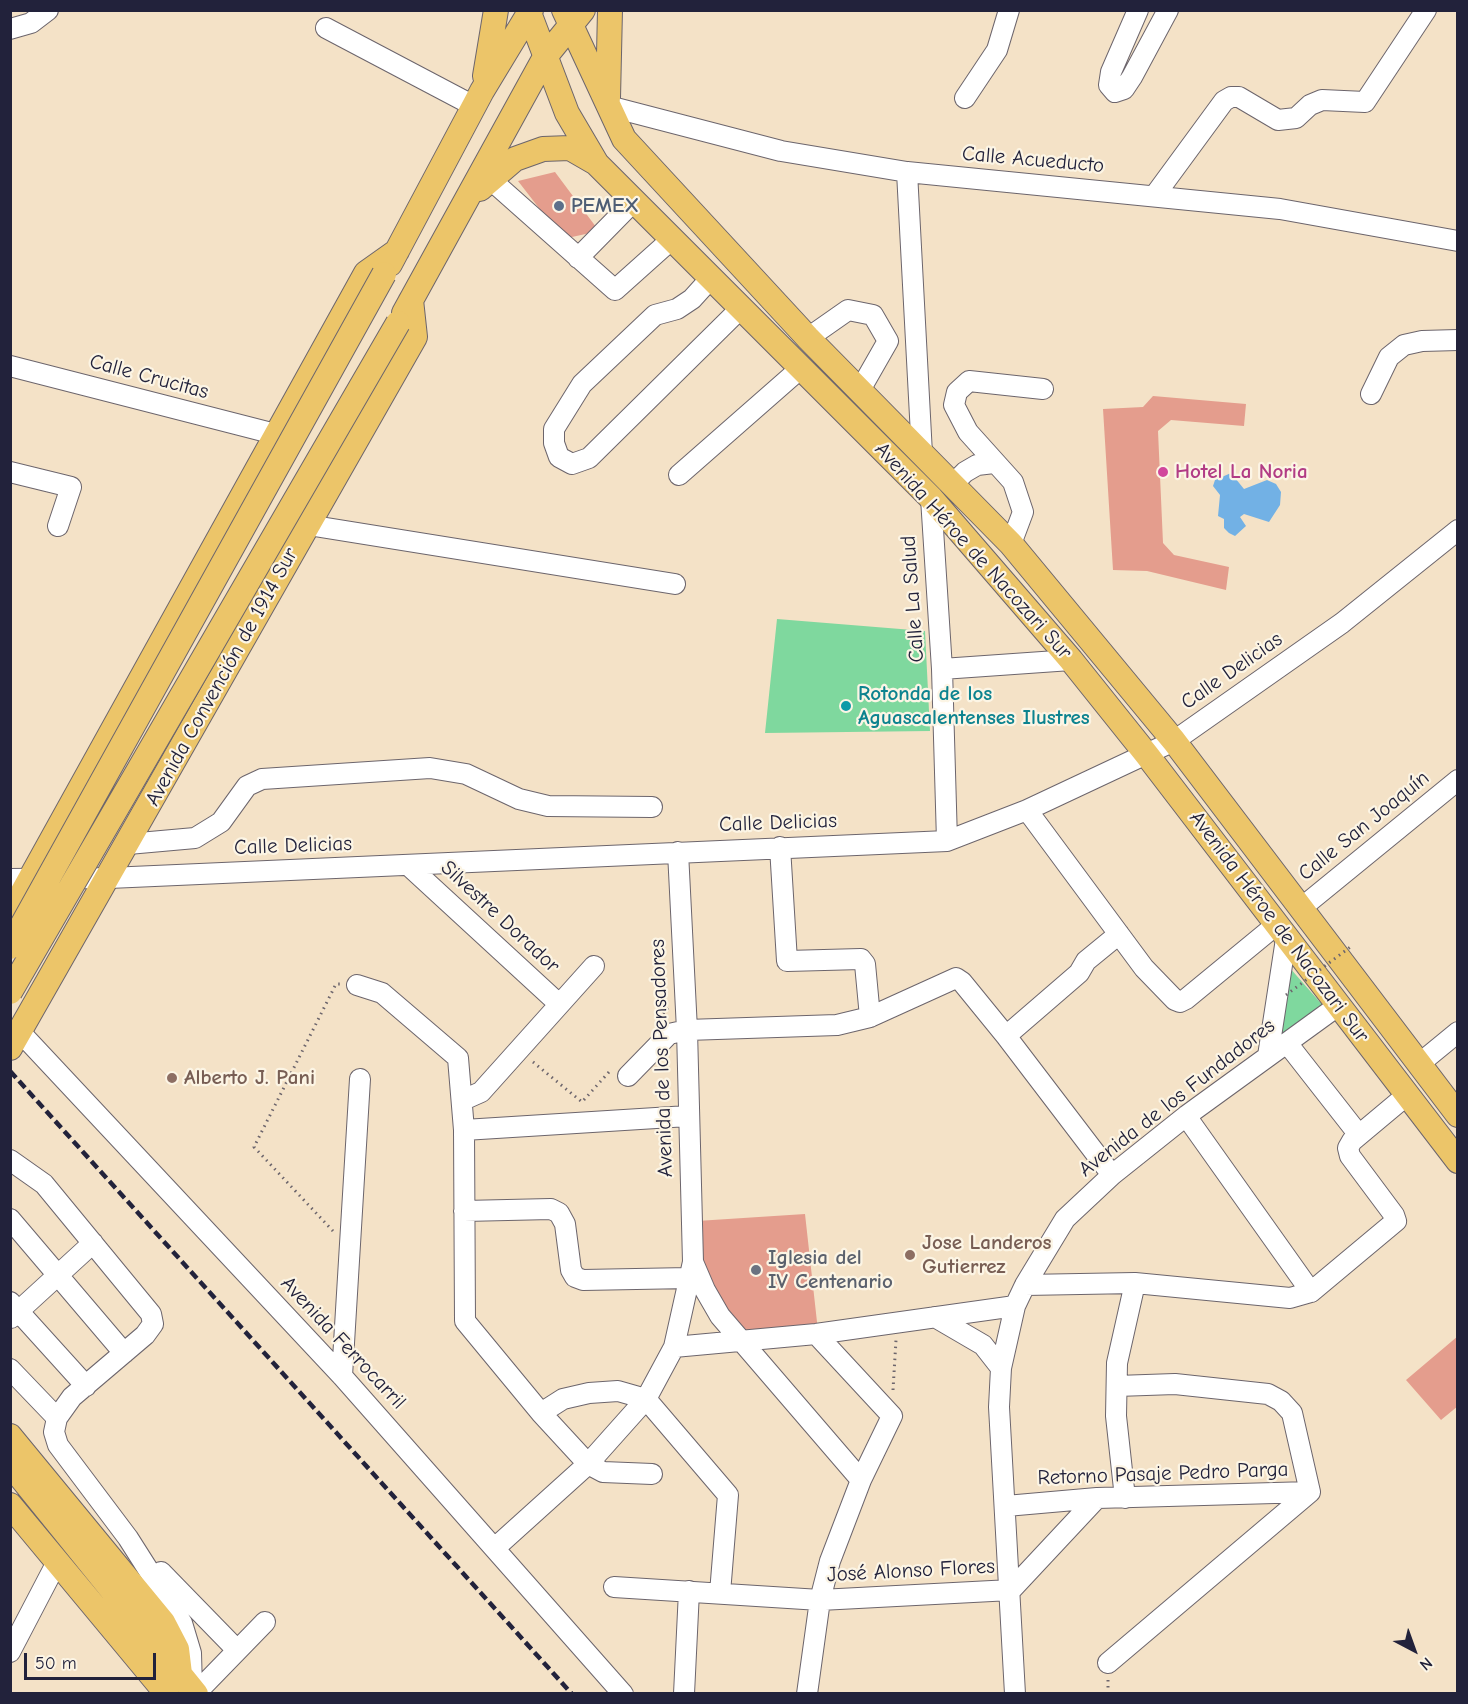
<!DOCTYPE html>
<html>
<head>
<meta charset="utf-8">
<style>
  body { margin:0 }
  #map { position:relative; width:1468px; height:1704px; overflow:hidden; background:#f4e2c7; font-family:"Comic Neue",sans-serif }
  canvas { display:block }
  .frame { position:absolute; inset:0; border:12px solid #22223b; pointer-events:none }
  .north { position:absolute; left:1384px; top:1620px; width:60px; height:60px; -webkit-text-stroke:4px #fcf5e5; paint-order:stroke; rotate:139deg; font-size:16px; font-weight:700; line-height:24px; text-align:center; color:#22223b }
  .north::after { content:''; display:block; margin:auto; width:21px; height:27px; background:#22223b; clip-path:polygon(50% 0,100% 100%,50% 72%,0 100%) }
  .scale { position:absolute; left:24px; top:1653px; width:132px; height:27px; box-sizing:border-box; border:3px solid #22223b; border-top:0; padding-left:8px; font-size:18px; line-height:21px; white-space:nowrap; color:#22223b; -webkit-text-stroke:4px #fcf5e5; paint-order:stroke }
</style>
</head>
<body>
<div id="map">
<canvas width="1468" height="1704"></canvas>
<div class="frame"></div>
<div class="north">N</div>
<div class="scale">50 m</div>
</div>
<script>
const ctx = document.querySelector('canvas').getContext('2d');
ctx.lineJoin = 'round';
function paint(path, color) { ctx.fillStyle = color; ctx.fill(path, 'evenodd'); }
const poly = rows => new Path2D(rows.map(r => 'M' + r).join(''));
function strokePath(path, color, width, dash) { ctx.strokeStyle = color; ctx.lineWidth = width; ctx.lineCap = dash ? 'butt' : 'round'; ctx.setLineDash(dash || []); ctx.stroke(path); }
function label(font, color, halo, rows, align = 'center') {
  ctx.font = font + ' "Comic Neue",sans-serif'; ctx.lineWidth = 4.5; ctx.setLineDash([]); ctx.textBaseline = 'middle'; ctx.strokeStyle = halo; ctx.fillStyle = color; for (const [text, x, y, turn = 0] of rows) {
    ctx.save(); ctx.translate(x, y); ctx.rotate((+turn || 0) * Math.PI / 180); ctx.textAlign = isNaN(turn) ? turn : align; if (halo) ctx.strokeText(text, 0, 0); ctx.fillText(text, 0, 0); ctx.restore();
  }
}
paint(poly([
  [777,619,925,631,930,731,765,733],
  [1289,967,1325,1008,1275,1046]
]), '#7fd89e');
paint(poly([
  [1231,473,1244,489,1267,480,1276,484,1281,492,1280,505,1269,522,1244,514,1240,517,1246,526,1235,536,1229,533,1224,528,1224,519,1218,516,1220,495,1213,486,1215,480]
]), '#72b1e5');
paint(poly([
  [555,172,599,231,563,239,518,181],
  [1153,396,1246,404,1244,426,1171,420,1158,431,1163,543,1174,555,1229,567,1226,590,1147,571,1113,570,1103,409,1143,407],
  [805,1214,818,1331,745,1338,722,1312,697,1253,697,1221],
  [1458,1336,1458,1406,1441,1420,1406,1380]
]), '#e49d8d');
const minor = poly([
  [1138,10,1111,72,1109,85,1115,92,1124,89,1132,77,1168,10],
  [326,28,474,106],
  [10,29,31,23,48,10],
  [965,98,997,50,1009,10],
  [608,106,781,151,907,172,1280,209,1458,241],
  [482,172,615,290,672,239],
  [907,172,922,454],
  [1155,195,1224,101,1231,97,1239,97,1278,120,1296,118,1310,105,1322,100,1365,102,1426,10],
  [578,258,634,201],
  [711,278,692,299,677,309,655,315,582,384,554,429,554,443,559,457,572,464,589,458,741,308],
  [808,338,848,310,873,315,888,341,860,390],
  [10,366,275,434],
  [1371,394,1389,357,1404,345,1422,341,1458,340],
  [10,472,71,487,58,526],
  [679,475,801,368],
  [952,485,965,472,977,465,994,463],
  [931,498,942,669,947,841],
  [308,525,675,584],
  [1011,544,1023,512,1013,482,968,432,954,405,957,392,969,381,1043,389],
  [942,669,1071,660],
  [1027,810,1144,968,1175,1000,1180,1002,1186,999,1276,925],
  [128,844,195,838,221,822,247,786,262,779,430,768,466,774,519,799,548,806,652,807],
  [780,847,787,961,861,959,865,964,870,1017],
  [409,866,559,1004],
  [10,879,109,878,947,841,1027,810,1174,741,1342,623,1458,530],
  [1300,909,1458,780],
  [357,985,382,993,458,1058,464,1130,465,1321,541,1413,588,1464,603,1472,652,1474],
  [20,1032,342,1376,623,1694],
  [1006,1036,1079,973,1086,961,1119,934],
  [1287,1043,1359,1135],
  [1268,1056,1286,939],
  [1419,1064,1458,1032],
  [628,1076,669,1034,687,1030,837,1025,870,1017,956,978,962,982,1006,1036,1112,1175],
  [463,1100,481,1092,594,966],
  [1186,1116,1311,1292],
  [464,1130,688,1116],
  [10,1160,44,1184,151,1314,153,1324,145,1335,72,1397,57,1418,54,1432,58,1445,128,1538,182,1623,191,1653,192,1689],
  [464,1211,551,1209,559,1213,565,1224,571,1270,575,1277,583,1280,689,1278],
  [10,1219,124,1353],
  [693,1262,705,1290,720,1316,861,1480],
  [1025,1285,1135,1283,1290,1298,1311,1292,1396,1221,1394,1215,1350,1156,1348,1148,1352,1141,1407,1095],
  [10,1302,86,1386],
  [935,1317,983,1345,1001,1368],
  [11,1318,93,1243],
  [674,1347,816,1334,1015,1306],
  [10,1369,57,1418],
  [342,1376,360,1079],
  [1117,1386,1175,1384,1268,1394,1281,1401,1292,1413,1310,1492],
  [541,1413,563,1399,589,1393,618,1391,646,1399,728,1495,720,1593],
  [1125,1498,1116,1416,1117,1363,1135,1283],
  [1006,1506,1097,1498,1310,1492],
  [496,1547,588,1464,646,1399,674,1347,693,1262,687,1030,678,852],
  [161,1572,237,1650],
  [614,1587,820,1600,1011,1590,1097,1498],
  [10,1652,57,1562],
  [1108,1663,1310,1492],
  [196,1693,265,1622],
  [684,1694,689,1591],
  [807,1694,820,1600,830,1561,861,1480,892,1416,816,1334],
  [1015,1694,999,1407,1001,1368,1015,1306,1025,1285,1065,1219,1112,1175,1186,1116,1339,1005]
]);
const major = poly([
  [528,10,567,113,597,164,931,498,1071,660,1147,755,1458,1161],
  [564,10,624,139,808,338,1011,544,1174,741,1458,1115],
  [485,76,496,10],
  [608,98,610,10],
  [480,189,515,159,543,149,570,148,596,163],
  [390,264,482,91,531,10],
  [404,313,545,57,583,10],
  [10,915,366,273,397,251],
  [10,1048,415,337,411,300],
  [10,1436,163,1622,177,1649,180,1674],
  [10,1464,196,1694],
  [10,1505,167,1694]
]);
strokePath(minor, '#6c656c', 22);
strokePath(major, '#6c656c', 26);
strokePath(poly([
  [659,1018,668,1008],
  [533,1062,582,1102,609,1072],
  [333,1231,254,1147,336,984,341,984],
  [893,1390,896,1340],
  [1108,1680,1108,1694]
]), '#6c656c', 3, [1.5, 4.5]);
strokePath(minor, '#fff', 20);
strokePath(major, '#ecc569', 24);
strokePath(poly([
  [10,1071,572,1694]
]), '#22223b', 4.5, [9, 4.5]);
const majorBridge = poly([
  [10,947,384,274],
  [10,992,398,323]
]);
strokePath(majorBridge, '#6c656c', 26, []);
strokePath(poly([
  [1286,995,1353,945]
]), '#6c656c', 3, [1.5, 4.5]);
strokePath(majorBridge, '#ecc569', 24);
for (const [x, y, r, color] of [
  [559,206,6,"#5c6f8a"],
  [1163,472,6,"#d1479c"],
  [846,706,6,"#0f9aa8"],
  [172,1078,6,"#8d6e63"],
  [910,1255,6,"#8d6e63"],
  [756,1270,6,"#6b7280"]
]) { const dot = new Path2D(); dot.arc(x, y, r, 0, 2 * Math.PI); ctx.fillStyle = color; ctx.fill(dot); strokePath(dot, '#fcf5e5', 2); }
label('21px', '#22223b', '#fcf5e5', [
  ["Calle Acueducto",1033,160,5],
  ["Calle Crucitas",149,377,15],
  ["Avenida Héroe de Nacozari Sur",973,551,48],
  ["Calle La Salud",913,599,-94],
  ["Calle Delicias",1232,671,-35],
  ["Avenida Convención de 1914 Sur",222,677,-61],
  ["Calle Delicias",778,823,-2],
  ["Calle San Joaquín",1364,826,-39],
  ["Calle Delicias",293,846,-2],
  ["Silvestre Dorador",500,917,43],
  ["Avenida Héroe de Nacozari Sur",1279,927,53],
  ["Avenida de los Pensadores",662,1058,-92],
  ["Avenida de los Fundadores",1177,1098,-38],
  ["Avenida Ferrocarril",343,1343,47],
  ["Retorno Pasaje Pedro Parga",1163,1474,-2],
  ["José Alonso Flores",911,1571,-3]
]);
label('bold 21px', '#4e5e75', '#fcf5e5', [
  ["PEMEX",571,206]
], 'left');
label('bold 21px', '#b23c85', '#fcf5e5', [
  ["Hotel La Noria",1175,472]
], 'left');
label('bold 21px', '#0d838f', '#fcf5e5', [
  ["Rotonda de los",858,694],
  ["Aguascalentenses Ilustres",858,718]
], 'left');
label('bold 21px', '#785e54', '#fcf5e5', [
  ["Alberto J. Pani",184,1078],
  ["Jose Landeros",922,1243],
  ["Gutierrez",922,1267]
], 'left');
label('bold 21px', '#5b616d', '#fcf5e5', [
  ["Iglesia del",768,1258],
  ["IV Centenario",768,1282]
], 'left');
</script>
</body>
</html>
